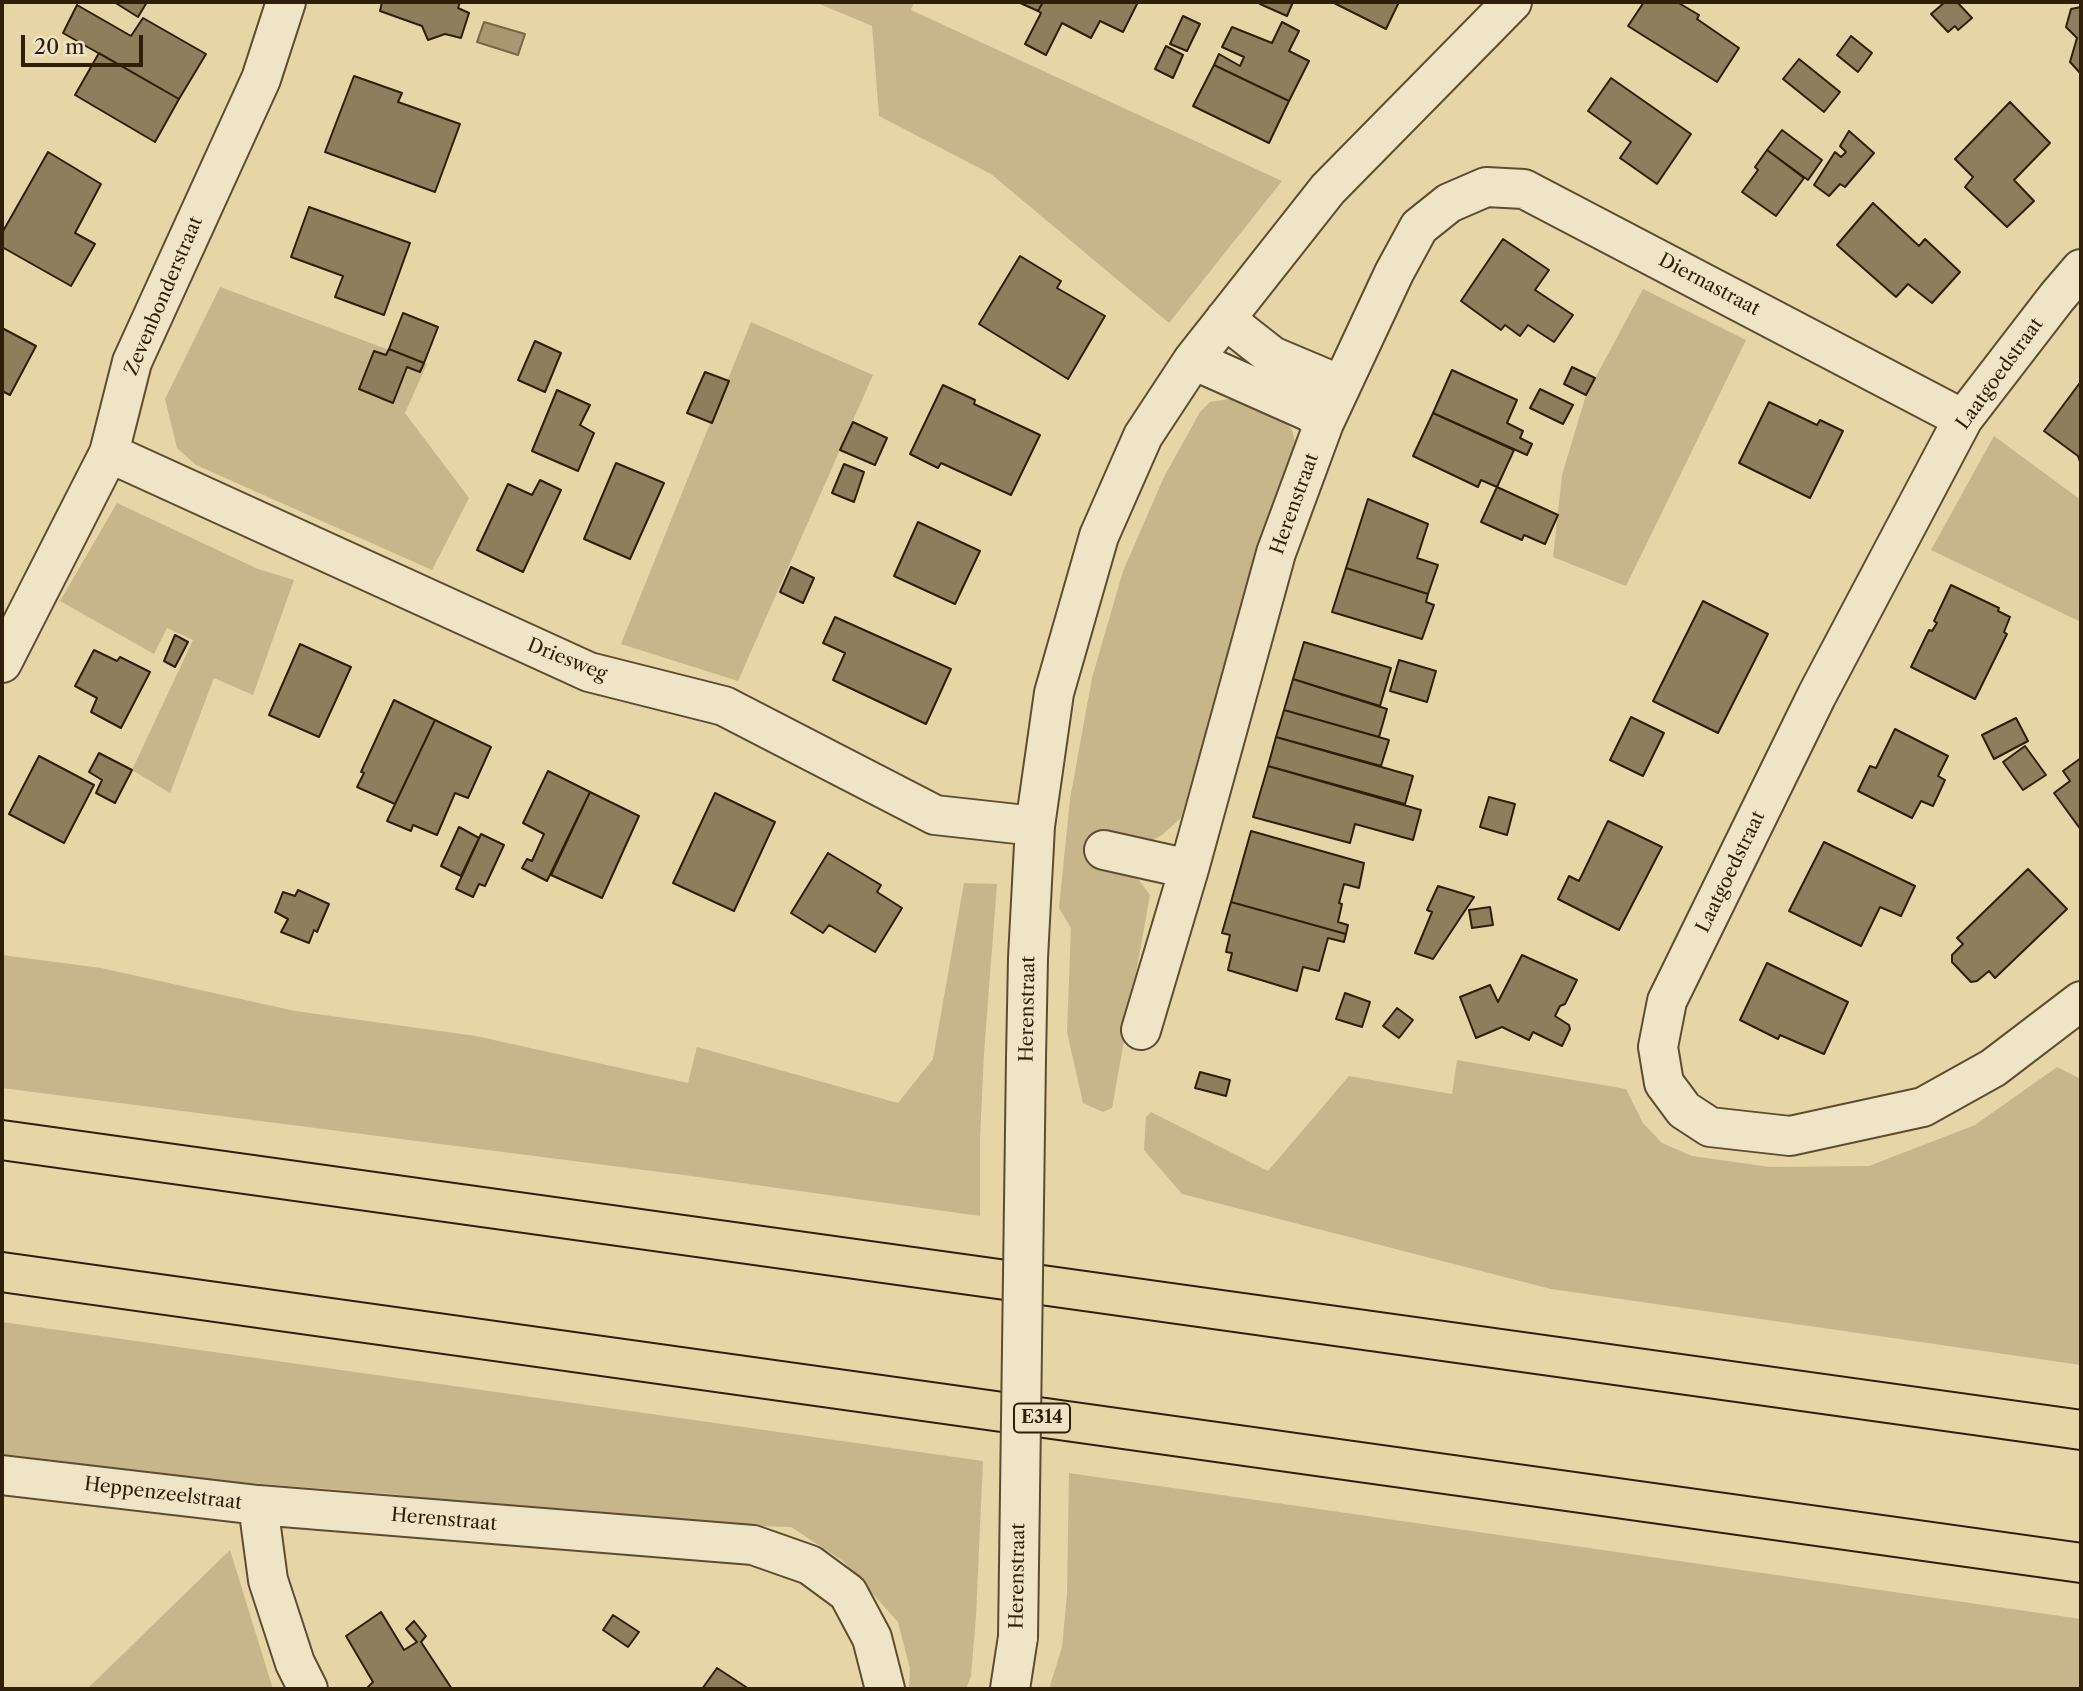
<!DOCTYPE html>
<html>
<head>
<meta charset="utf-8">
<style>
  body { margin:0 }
  #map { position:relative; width:2083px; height:1691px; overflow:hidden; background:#e6d5a7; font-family:"Libre Caslon Text",serif }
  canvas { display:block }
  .frame { position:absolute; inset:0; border:4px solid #2f1f09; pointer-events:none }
  .scale { position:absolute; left:21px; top:35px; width:122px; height:32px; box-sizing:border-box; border:4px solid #2f1f09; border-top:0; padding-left:9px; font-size:21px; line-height:24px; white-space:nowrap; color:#2f1f09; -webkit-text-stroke:5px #efe4c6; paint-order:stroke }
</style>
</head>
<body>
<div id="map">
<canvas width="2083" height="1691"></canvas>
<div class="frame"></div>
<div class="scale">20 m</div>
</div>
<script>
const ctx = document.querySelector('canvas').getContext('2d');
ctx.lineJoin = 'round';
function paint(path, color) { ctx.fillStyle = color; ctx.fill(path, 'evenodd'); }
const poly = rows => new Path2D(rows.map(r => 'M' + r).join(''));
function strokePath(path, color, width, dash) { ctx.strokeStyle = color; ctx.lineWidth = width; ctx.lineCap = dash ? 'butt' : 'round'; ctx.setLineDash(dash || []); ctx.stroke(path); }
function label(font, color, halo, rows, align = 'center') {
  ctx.font = font + ' "Libre Caslon Text",serif'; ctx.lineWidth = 5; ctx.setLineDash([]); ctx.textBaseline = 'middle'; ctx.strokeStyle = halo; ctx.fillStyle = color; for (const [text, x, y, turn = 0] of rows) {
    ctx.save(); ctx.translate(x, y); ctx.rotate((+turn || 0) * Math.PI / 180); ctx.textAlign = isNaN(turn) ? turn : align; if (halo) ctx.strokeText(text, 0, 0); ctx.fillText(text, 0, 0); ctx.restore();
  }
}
paint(poly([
  [815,2,914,2,911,10,1282,181,1169,323,991,174,879,116,872,26],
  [220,287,427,364,405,413,469,498,432,570,196,465,177,448,165,399],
  [1643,289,1746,340,1626,586,1553,557,1562,475,1586,395],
  [751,322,873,375,738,681,621,644],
  [1228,399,1258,407,1280,416,1292,430,1297,450,1261,535,1181,818,1162,835,1146,844,1134,873,1150,895,1112,1108,1103,1112,1083,1103,1067,1032,1071,928,1059,908,1070,799,1092,678,1123,571,1164,477,1200,412,1210,402],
  [1994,436,2081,500,2081,622,1931,550],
  [117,503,258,569,294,580,253,695,214,678,170,793,132,770,193,640,167,628,154,654,60,601],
  [964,883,997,884,984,1053,980,1139,980,1216,691,1176,2,1088,2,955,101,968,295,1011,476,1036,688,1083,697,1047,898,1103,933,1059],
  [1457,1060,1626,1089,1643,1123,1662,1143,1692,1156,1770,1167,1869,1166,1975,1125,2057,1067,2081,1079,2081,1365,1551,1289,1182,1194,1144,1150,1146,1117,1151,1112,1268,1171,1349,1076,1452,1094],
  [2,1322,983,1461,976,1616,971,1676,966,1689,909,1689,910,1669,898,1622,843,1561,791,1527,607,1522,392,1494,132,1474,2,1457],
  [1069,1473,2081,1619,2081,1689,1049,1689,1062,1647,1067,1595],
  [230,1550,273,1689,87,1689]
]), '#c7b68c');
const water = poly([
  [484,22,525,34,518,55,477,42,484,22]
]);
paint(water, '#a89771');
strokePath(water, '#786747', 2);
const building = poly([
  [114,2,147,2,138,17,114,2],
  [382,2,460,2,458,8,469,13,461,38,445,34,428,40,422,26,380,11,382,2],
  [1018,2,1043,2,1038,11,1018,2],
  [1043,2,1138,2,1123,32,1100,21,1091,38,1062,23,1046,55,1025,44,1041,13,1038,11,1043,2],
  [1261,2,1293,2,1287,16,1260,4,1261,2],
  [1332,2,1399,2,1386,29,1332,2],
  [1644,2,1677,2,1699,15,1697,19,1739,48,1717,82,1628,26,1644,2],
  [1945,2,1957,2,1972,18,1958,30,1955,26,1948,32,1931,14,1945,2],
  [77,5,131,36,143,18,206,54,179,99,63,33,77,5],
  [2081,7,2081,74,2070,62,2077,38,2066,27,2071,9,2081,7],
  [1183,16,1200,24,1187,51,1170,44,1183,16],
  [1282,22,1299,31,1289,51,1309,61,1289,101,1214,65,1219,54,1240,66,1244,57,1222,47,1232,27,1272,43,1282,22],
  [1851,36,1872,53,1858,72,1837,55,1851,36],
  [1166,46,1183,55,1173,78,1155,69,1166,46],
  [99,53,179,99,155,142,75,95,99,53],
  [1799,59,1840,92,1824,112,1783,79,1799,59],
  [1214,65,1289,101,1269,143,1193,106,1214,65],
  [354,76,402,93,398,102,460,124,435,192,325,152,354,76],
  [1611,78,1691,134,1657,184,1620,158,1631,142,1588,111,1611,78],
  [2010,102,2050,143,2014,180,2034,201,2007,227,1965,187,1973,177,1955,159,2010,102],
  [1782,130,1822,160,1808,180,1767,150,1782,130],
  [1849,131,1874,153,1845,187,1840,184,1829,196,1814,185,1835,152,1841,157,1846,152,1840,146,1849,131],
  [1767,150,1804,178,1776,216,1742,192,1758,170,1755,167,1767,150],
  [48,152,101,184,75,233,95,244,71,286,2,247,2,233,48,152],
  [1873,203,1919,246,1925,239,1960,272,1932,303,1908,284,1896,297,1837,245,1873,203],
  [309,207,410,243,384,315,335,297,343,276,291,257,309,207],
  [1503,239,1549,270,1535,290,1573,315,1554,342,1528,325,1520,336,1505,325,1501,330,1461,301,1503,239],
  [1020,256,1061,281,1057,288,1105,316,1068,379,979,324,1020,256],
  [403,313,438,327,424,363,389,349,403,313],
  [2,328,36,346,10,395,2,391,2,328],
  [535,341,561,353,545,392,518,380,535,341],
  [389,349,424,363,420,372,407,367,393,403,359,389,374,351,386,355,389,349],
  [1572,367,1595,378,1586,395,1564,384,1572,367],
  [1452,370,1517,400,1507,423,1523,431,1520,438,1532,444,1527,455,1433,413,1452,370],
  [705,372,729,381,712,423,687,413,705,372],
  [2079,384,2081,386,2081,465,2078,456,2044,431,2079,384],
  [943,385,975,400,974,404,1040,435,1011,495,941,463,938,468,910,454,943,385],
  [1540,389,1573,405,1563,424,1530,408,1540,389],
  [557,390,590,405,580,425,594,433,578,471,532,451,557,390],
  [1769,402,1817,425,1820,420,1843,431,1810,498,1739,463,1769,402],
  [1433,413,1514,450,1497,487,1481,480,1478,487,1413,456,1433,413],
  [853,422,887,438,875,465,840,450,853,422],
  [616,463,664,483,630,559,584,539,616,463],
  [844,464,864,472,854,502,832,493,844,464],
  [540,480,561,490,523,572,477,550,508,484,532,495,540,480],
  [1497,487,1558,515,1545,544,1524,535,1522,540,1481,522,1497,487],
  [1368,499,1428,524,1417,558,1438,565,1428,594,1346,568,1368,499],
  [918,522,980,551,955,604,894,576,918,522],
  [791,567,814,578,803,603,780,592,791,567],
  [1346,568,1428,594,1426,602,1434,605,1422,639,1332,612,1346,568],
  [1951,585,1999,608,1998,611,2010,617,2004,632,2007,634,1975,699,1911,667,1929,630,1932,631,1937,623,1934,621,1951,585],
  [1703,601,1768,634,1718,733,1653,701,1703,601],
  [835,617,951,669,926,724,833,680,845,653,823,643,835,617],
  [175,635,188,642,175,667,164,661,175,635],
  [1304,642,1391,668,1380,706,1293,679,1304,642],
  [300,644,351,667,319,737,269,715,300,644],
  [94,650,117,661,120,657,150,672,121,728,91,712,97,698,75,686,94,650],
  [1399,660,1436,671,1427,702,1390,691,1399,660],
  [1293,679,1387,709,1379,737,1284,710,1293,679],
  [394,700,435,720,395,804,357,787,364,773,361,772,394,700],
  [1284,710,1389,740,1381,766,1276,737,1284,710],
  [1631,717,1664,733,1643,776,1610,760,1631,717],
  [2016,718,2028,741,1994,759,1982,735,2016,718],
  [435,720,491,747,468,798,455,793,437,835,413,825,411,831,387,821,435,720],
  [1895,729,1948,756,1938,776,1945,780,1933,806,1921,801,1912,818,1858,791,1870,766,1876,768,1895,729],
  [1276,737,1413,776,1405,804,1268,766,1276,737],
  [2025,746,2046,775,2023,790,2003,762,2025,746],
  [99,753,132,770,115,803,96,793,102,780,89,772,99,753],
  [39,756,94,785,64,843,9,814,39,756],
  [2081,758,2081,830,2054,793,2070,781,2063,771,2081,758],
  [1268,766,1421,810,1413,840,1355,824,1350,843,1253,817,1268,766],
  [548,771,590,792,547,881,522,868,527,859,532,861,544,834,523,823,548,771],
  [590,792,639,816,602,898,551,875,590,792],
  [715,793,775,822,734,911,673,883,715,793],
  [1489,797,1515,804,1507,835,1480,827,1489,797],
  [1608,821,1662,847,1619,930,1558,899,1569,876,1579,881,1608,821],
  [459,827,479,838,461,876,441,866,459,827],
  [1251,831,1364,863,1359,888,1344,884,1339,903,1342,904,1338,922,1348,925,1346,934,1231,902,1251,831],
  [481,834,504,845,485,886,479,884,473,897,456,889,481,834],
  [1824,842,1915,886,1901,916,1880,907,1861,946,1789,911,1824,842],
  [828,853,881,885,877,892,902,908,875,952,829,925,823,933,791,913,828,853],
  [2028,869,2067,909,1995,978,1989,971,1977,981,1971,982,1952,962,1952,955,1963,944,1957,938,2028,869],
  [1438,886,1474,897,1433,959,1415,953,1432,912,1427,910,1438,886],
  [298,890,329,904,317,932,314,930,309,943,281,932,288,919,275,912,283,892,295,896,298,890],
  [1231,902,1346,934,1344,942,1328,938,1319,971,1303,967,1297,991,1228,970,1232,953,1226,952,1230,935,1222,933,1231,902],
  [1490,907,1493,925,1472,928,1469,910,1490,907],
  [1522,955,1577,980,1565,1004,1560,1006,1555,1016,1569,1025,1570,1029,1562,1046,1533,1032,1529,1040,1502,1027,1476,1038,1460,997,1490,985,1498,1002,1522,955],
  [1767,963,1848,1002,1824,1054,1780,1035,1778,1039,1740,1020,1767,963],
  [1345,993,1370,1002,1362,1027,1336,1019,1345,993],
  [1397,1008,1413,1020,1399,1038,1383,1026,1397,1008],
  [1200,1072,1230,1080,1226,1096,1195,1088,1200,1072],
  [381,1612,404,1650,417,1642,406,1629,414,1621,426,1636,421,1642,452,1689,369,1689,368,1687,373,1682,346,1636,381,1612],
  [613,1615,639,1632,628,1647,603,1630,613,1615],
  [717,1668,749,1689,702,1689,717,1668]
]);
paint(building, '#8e7e5b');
strokePath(building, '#2f1f09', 2);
const minor = poly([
  [2081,269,2057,297,1963,419,1817,695,1667,1001,1658,1047,1664,1083,1684,1110,1710,1127,1790,1136,1923,1107,1993,1068,2081,1001],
  [1225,319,1272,356,1341,385],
  [1193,360,1310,412,1324,423],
  [109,453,589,672,724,706,935,815,1035,826],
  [2,663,109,453,132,362,261,79,286,2],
  [1104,850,1189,869],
  [1141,1030,1189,869,1276,553,1324,423,1394,273,1419,227,1449,203,1486,187,1524,189,1963,419],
  [1026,1058,1028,958,1035,826,1054,693,1099,536,1143,436,1193,360,1328,189,1512,2],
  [2,1475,258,1505,753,1545,810,1565,848,1593,872,1638,885,1689],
  [258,1505,268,1580,295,1663,308,1689],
  [1010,1689,1018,1637]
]);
const highway = poly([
  [2,1140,2081,1430],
  [2,1272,2081,1563]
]);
strokePath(minor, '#5d4c30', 42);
strokePath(highway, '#2f1f09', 42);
strokePath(minor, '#efe4c6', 38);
strokePath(highway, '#e6d5a7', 38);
const minorBridge = poly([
  [1018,1637,1026,1058]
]);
strokePath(minorBridge, '#5d4c30', 42, []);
strokePath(minorBridge, '#efe4c6', 38);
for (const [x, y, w] of [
  [1042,1418,56]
]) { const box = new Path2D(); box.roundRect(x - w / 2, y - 14.5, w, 29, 5); ctx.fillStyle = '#efe4c6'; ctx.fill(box); strokePath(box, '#2f1f09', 2); }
label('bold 18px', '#2f1f09', null, [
  ["E314",1042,1418]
]);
label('19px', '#2f1f09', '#efe4c6', [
  ["Diernastraat",1709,285,28],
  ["Zevenbonderstraat",164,296,-67],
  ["Laatgoedstraat",2000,374,-54],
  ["Herenstraat",1295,504,-70],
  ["Driesweg",567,660,22],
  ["Laatgoedstraat",1731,872,-64],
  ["Herenstraat",1028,1009,-89],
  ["Heppenzeelstraat",163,1494,7],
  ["Herenstraat",444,1520,5],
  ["Herenstraat",1018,1576,-89]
]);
</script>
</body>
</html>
